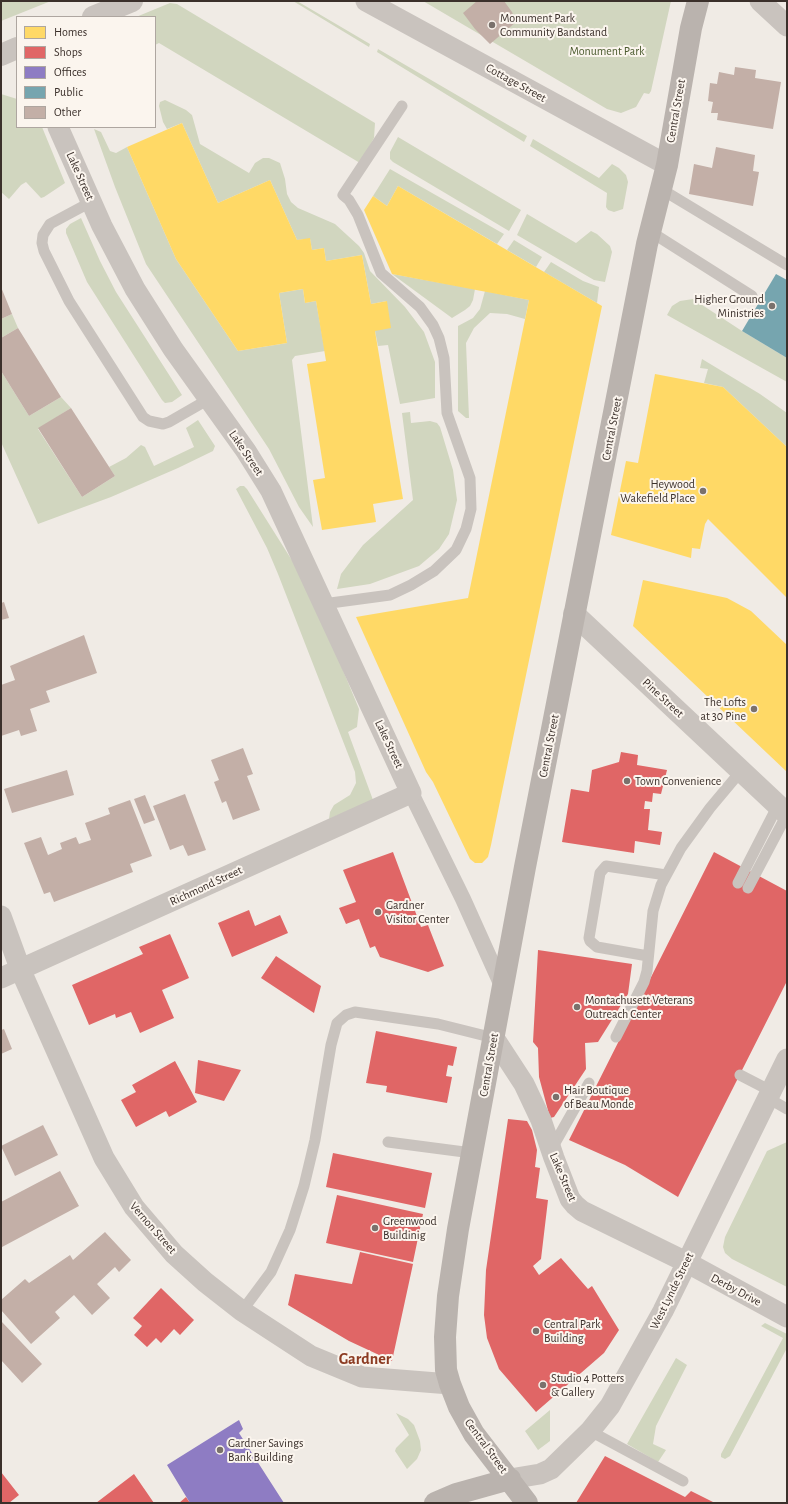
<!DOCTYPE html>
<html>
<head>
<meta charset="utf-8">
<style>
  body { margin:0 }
  #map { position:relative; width:788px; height:1504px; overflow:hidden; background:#f0ebe5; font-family:"Alegreya Sans",sans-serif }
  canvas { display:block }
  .frame { position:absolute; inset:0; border:2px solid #3b302b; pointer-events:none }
  .legend { position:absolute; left:16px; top:16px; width:140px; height:112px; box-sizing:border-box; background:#fbf5ee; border:1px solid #aea6a0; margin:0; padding:5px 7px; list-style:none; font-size:12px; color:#3b302b }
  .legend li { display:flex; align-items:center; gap:8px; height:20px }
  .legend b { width:20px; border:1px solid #aea6a0 }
</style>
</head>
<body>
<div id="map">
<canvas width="788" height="1504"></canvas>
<div class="frame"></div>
<ul class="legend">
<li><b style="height:11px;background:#ffd966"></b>Homes</li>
<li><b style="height:11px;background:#e06666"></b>Shops</li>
<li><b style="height:11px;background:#8e7cc3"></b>Offices</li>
<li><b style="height:11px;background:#76a5af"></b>Public</li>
<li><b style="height:11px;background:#c3afa7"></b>Other</li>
</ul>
</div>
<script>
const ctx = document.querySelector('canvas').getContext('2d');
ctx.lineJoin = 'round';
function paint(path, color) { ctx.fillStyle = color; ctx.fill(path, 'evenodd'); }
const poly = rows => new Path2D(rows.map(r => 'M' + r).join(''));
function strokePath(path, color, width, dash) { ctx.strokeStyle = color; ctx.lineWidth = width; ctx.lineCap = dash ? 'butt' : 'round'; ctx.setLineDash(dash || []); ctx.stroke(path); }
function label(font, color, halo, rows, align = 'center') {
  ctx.font = font + ' "Alegreya Sans",sans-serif'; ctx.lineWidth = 4; ctx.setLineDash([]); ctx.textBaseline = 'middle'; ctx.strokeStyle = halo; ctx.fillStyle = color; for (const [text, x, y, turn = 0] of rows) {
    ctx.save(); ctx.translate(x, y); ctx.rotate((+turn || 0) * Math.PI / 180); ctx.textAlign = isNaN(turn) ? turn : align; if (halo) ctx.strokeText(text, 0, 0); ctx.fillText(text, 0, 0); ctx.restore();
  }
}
paint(poly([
  [1,1,51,1,1,21],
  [293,1,297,1,370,44,369,47],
  [423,1,671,1,651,91,649,94,644,93,636,107,621,113,607,109],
  [170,3,177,4,375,123,374,138,360,163,159,43,155,45,155,17,136,17],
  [378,49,527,136,524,142,377,52],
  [1,94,17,99,17,127,42,127,65,183,44,197,41,198,26,182,21,185,9,199,1,192],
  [165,100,186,110,192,115,200,144,249,173,255,163,263,158,269,158,280,163,285,179,287,194,291,202,298,208,335,224,359,246,364,253,370,271,405,307,424,332,435,362,435,398,400,404,388,345,378,346,375,331,387,301,371,304,362,255,326,261,324,248,312,250,310,239,297,240,270,180,218,203,182,123,167,129,163,122,159,106,160,102],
  [94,129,101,132,110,151,116,153,127,147,176,259,238,351,287,343,279,293,303,289,305,303,316,301,325,351,295,356,292,360,313,527,299,507,269,449,146,264,115,187],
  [398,137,521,210,509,231,393,162,390,159,390,152],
  [533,139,599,178,612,164,619,168,626,175,628,182,623,209,614,212,608,210,606,207,607,193,530,146],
  [390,169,504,234,497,244,398,186,387,206,373,196],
  [527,214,576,243,591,231,597,234,610,246,612,252,605,282,594,280,517,235],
  [81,218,100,261,116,292,182,395,172,402,165,403,162,400,87,282,66,233,66,229,70,224],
  [514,240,542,257,536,267,507,250],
  [551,262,583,281,599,287,597,303,544,272],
  [392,274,475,289,473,300,470,306,465,310,452,318],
  [485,291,529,300,525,319,507,314,490,313,474,328,466,343,469,418,466,418,458,411,458,326,473,318,480,309],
  [693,299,742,331,787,358,787,382,667,315,672,306,680,301],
  [12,314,18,328,1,338,1,319],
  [702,359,760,394,787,413,787,447,723,387,704,383,708,369,700,368],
  [1,371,29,416,61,397,71,408,38,429,82,497,115,476,109,467,126,458,141,445,145,447,154,466,194,447,186,428,198,420,215,446,213,451,178,468,111,497,38,524,1,442],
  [410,412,411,423,430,421,437,423,440,427,453,470,457,500,449,534,439,549,419,566,370,584,337,589,341,574,363,545,413,500,402,413],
  [240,486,244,486,247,489,293,562,321,617,359,709,357,727,348,732,373,800,329,819,330,812,334,805,350,795,356,783,355,772,278,574,267,548,236,489],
  [787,1142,787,1287,732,1259,725,1253,723,1247,725,1237,767,1151],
  [765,1323,787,1334,787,1348,730,1456,725,1459,721,1457,721,1454,783,1338,761,1326],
  [676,1358,687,1365,656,1426,653,1444,666,1450,658,1462,627,1444],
  [550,1410,550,1441,538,1450,525,1431],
  [396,1413,408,1419,414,1425,420,1441,421,1450,417,1459,407,1469,395,1451,396,1448,409,1435]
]), '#d1d6bf');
paint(poly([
  [182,123,218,203,270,180,297,240,310,238,312,250,324,248,326,261,362,255,371,304,387,301,391,328,375,331,403,499,373,504,376,522,322,530,313,480,325,478,307,364,326,361,316,301,305,303,303,289,279,293,287,343,238,351,176,259,127,147],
  [398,186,602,306,491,845,488,857,482,863,475,863,470,859,433,782,426,772,356,617,468,598,529,300,392,274,364,210,373,196,387,206],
  [655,374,723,387,787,447,787,598,708,519,705,524,700,549,692,548,691,558,611,535,626,461,638,463],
  [643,580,727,598,751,611,787,645,787,772,633,626]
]), '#ffd966');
paint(poly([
  [621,752,638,755,637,765,667,770,661,794,653,793,652,802,645,801,644,809,650,809,648,830,662,832,660,845,635,841,634,853,562,842,571,789,589,792,592,770,619,762],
  [393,852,421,927,428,925,444,966,428,972,380,957,375,946,370,948,359,919,346,924,339,908,356,902,343,870],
  [714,852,787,891,787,981,678,1197,625,1165,569,1140],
  [249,910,255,926,280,915,288,933,232,957,218,923],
  [170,934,189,978,162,990,174,1018,140,1033,131,1012,116,1018,115,1014,89,1025,72,985,143,954,139,947],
  [538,950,632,964,628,994,598,1042,585,1043,586,1069,554,1117,550,1118,539,1077,538,1048,533,1042],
  [276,956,321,986,314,1013,261,978],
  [376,1031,457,1047,453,1066,448,1065,446,1076,452,1077,447,1103,386,1092,387,1086,366,1083],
  [198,1060,241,1070,224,1101,195,1093],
  [175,1061,197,1102,169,1117,166,1111,136,1127,121,1100,136,1092,132,1085],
  [508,1119,527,1121,532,1130,537,1150,535,1167,540,1168,536,1198,548,1200,541,1259,533,1266,539,1275,561,1258,588,1289,592,1286,619,1330,604,1353,536,1412,499,1369,487,1338,484,1315,486,1270],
  [333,1153,432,1173,425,1208,326,1187],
  [337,1195,423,1214,413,1262,326,1243],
  [360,1252,413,1264,392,1361,349,1341,288,1305,295,1274,352,1284],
  [161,1288,194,1320,180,1335,174,1329,161,1343,156,1338,147,1347,134,1335,142,1326,133,1318],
  [605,1456,685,1497,691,1491,715,1503,576,1503],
  [1,1472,19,1495,9,1503,1,1503],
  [134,1474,154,1503,96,1503],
  [186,1497,190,1503,179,1503]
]), '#e06666');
paint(poly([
  [239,1420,243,1429,239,1433,284,1503,190,1503,167,1465]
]), '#8e7cc3');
paint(poly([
  [776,274,787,280,787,358,742,331]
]), '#76a5af');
paint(poly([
  [477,1,504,1,512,12,516,22,490,44,475,29,463,13],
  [735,67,756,70,755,78,781,82,773,129,717,120,718,113,711,113,713,102,708,101,710,83,717,84,719,72,734,75],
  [716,147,755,155,753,171,759,172,753,206,689,194,694,164,712,168],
  [1,287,12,314,1,319],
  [18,328,61,397,29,416,1,371,1,338],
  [71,408,115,476,82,497,38,428],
  [4,602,9,618,1,620,1,603],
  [84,635,97,673,46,691,50,702,30,709,37,731,21,736,19,730,1,736,1,685,15,680,10,666],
  [243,748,253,774,247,776,260,810,233,820,226,801,222,803,214,782,219,780,211,760],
  [67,770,74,795,12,813,4,789],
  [185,794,206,850,188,856,183,845,170,850,153,806],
  [145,795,155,820,144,824,134,799],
  [130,800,152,856,130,864,133,872,54,902,50,892,44,894,24,843,41,837,48,855,62,849,60,843,76,837,79,844,91,840,85,823,110,814,108,808],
  [4,1029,12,1049,1,1054,1,1030],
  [43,1125,58,1155,15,1176,1,1146],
  [60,1171,79,1206,2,1247,1,1202],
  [105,1232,131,1260,119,1272,115,1267,97,1284,110,1298,92,1315,74,1295,55,1312,60,1318,31,1344,1,1310,1,1300,25,1279,29,1283,70,1255,73,1260],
  [1,1321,42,1364,22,1383,1,1360]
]), '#c3afa7');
strokePath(poly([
  [661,189,787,265],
  [91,202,50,224,43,235,42,243,44,251,69,301,143,417,149,421,163,424,169,422,209,399],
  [651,232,752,296],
  [323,604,390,595,411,585,434,571,456,550,466,529,471,509,470,478,447,413,444,358,439,338,433,325,420,307,381,273,358,215,349,200,343,195,402,106],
  [738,883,778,805],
  [748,888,787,814],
  [648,956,597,947,590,941,589,938,600,873,606,866,666,875],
  [616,1037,644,982,647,971,653,911,661,885,681,848,710,808,741,771],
  [740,1075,771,1091],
  [768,1098,787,1109],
  [388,1142,472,1153],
  [551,1150,589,1083],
  [242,1311,271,1272,290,1230,304,1186,315,1140,331,1045,337,1023,346,1015,355,1012,438,1024,494,1038],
  [590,1431,683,1481]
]), '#c9c3be', 11);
strokePath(poly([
  [411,793,463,899,503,988]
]), '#c9c3be', 16);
strokePath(poly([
  [366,1,667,165],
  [760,1,787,26],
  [1,916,21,971,104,1158,134,1207,174,1254,205,1282,242,1311,311,1356,362,1377,450,1384],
  [1,978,411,793,271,491,246,451,173,349,135,289,102,226,58,127],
  [494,1038,524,1084,541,1120,554,1158,570,1199,575,1205,582,1211,686,1262,787,1317],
  [510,1479,540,1474,551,1469,590,1431,610,1406,663,1311,787,1059]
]), '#c9c3be', 21);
strokePath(poly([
  [93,17,132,1],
  [1,55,17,48],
  [574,614,787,814]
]), '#c9c3be', 22);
strokePath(poly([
  [435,1503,456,1494,510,1479],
  [527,1503,474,1434,459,1407,450,1384,446,1370,445,1337,448,1296,458,1229,525,867,647,244,667,165,691,28,698,1]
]), '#bab3ae', 22);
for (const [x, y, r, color] of [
  [492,25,4,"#7a716c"],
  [772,306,4,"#7a716c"],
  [703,491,4,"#7a716c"],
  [754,709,4,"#7a716c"],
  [627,781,4,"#7a716c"],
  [378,912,4,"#7a716c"],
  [577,1007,4,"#7a716c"],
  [556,1097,4,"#7a716c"],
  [375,1228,4,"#7a716c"],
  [536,1331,4,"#7a716c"],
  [543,1385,4,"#7a716c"],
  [220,1450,4,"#7a716c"]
]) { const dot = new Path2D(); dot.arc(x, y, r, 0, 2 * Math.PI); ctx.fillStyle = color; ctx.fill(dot); strokePath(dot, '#fbf5ee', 1.5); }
label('12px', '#3b302b', '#fbf5ee', [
  ["Monument Park",500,18],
  ["Community Bandstand",500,32],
  ["Higher Ground",764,299,"right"],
  ["Ministries",764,313,"right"],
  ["Heywood",695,484,"right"],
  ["Wakefield Place",695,498,"right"],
  ["The Lofts",746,702,"right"],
  ["at 30 Pine",746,716,"right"],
  ["Town Convenience",635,781],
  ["Gardner",386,905],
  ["Visitor Center",386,919],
  ["Montachusett Veterans",585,1000],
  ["Outreach Center",585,1014],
  ["Hair Boutique",564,1090],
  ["of Beau Monde",564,1104],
  ["Greenwood",383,1221],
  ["Buildinig",383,1235],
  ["Central Park",544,1324],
  ["Building",544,1338],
  ["Studio 4 Potters",551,1378],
  ["& Gallery",551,1392],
  ["Gardner Savings",228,1443],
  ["Bank Building",228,1457]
], 'left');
label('12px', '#4a5a2e', '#fbf5ee', [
  ["Monument Park",607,51]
]);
label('12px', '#3b302b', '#fbf5ee', [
  ["Cottage Street",516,83,29],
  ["Central Street",676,111,-80],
  ["Lake Street",80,176,66],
  ["Central Street",612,429,-79],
  ["Lake Street",246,453,56],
  ["Pine Street",663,698,43],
  ["Lake Street",389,744,65],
  ["Central Street",549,746,-79],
  ["Richmond Street",206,886,-25],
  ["Central Street",489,1065,-80],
  ["Lake Street",563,1177,67],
  ["Vernon Street",153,1228,49],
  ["Derby Drive",736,1290,28],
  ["West Lynde Street",672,1291,-64],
  ["Central Street",486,1446,54]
]);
label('bold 16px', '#8c3b22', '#fbf5ee', [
  ["Gardner",365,1359]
]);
</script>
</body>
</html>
